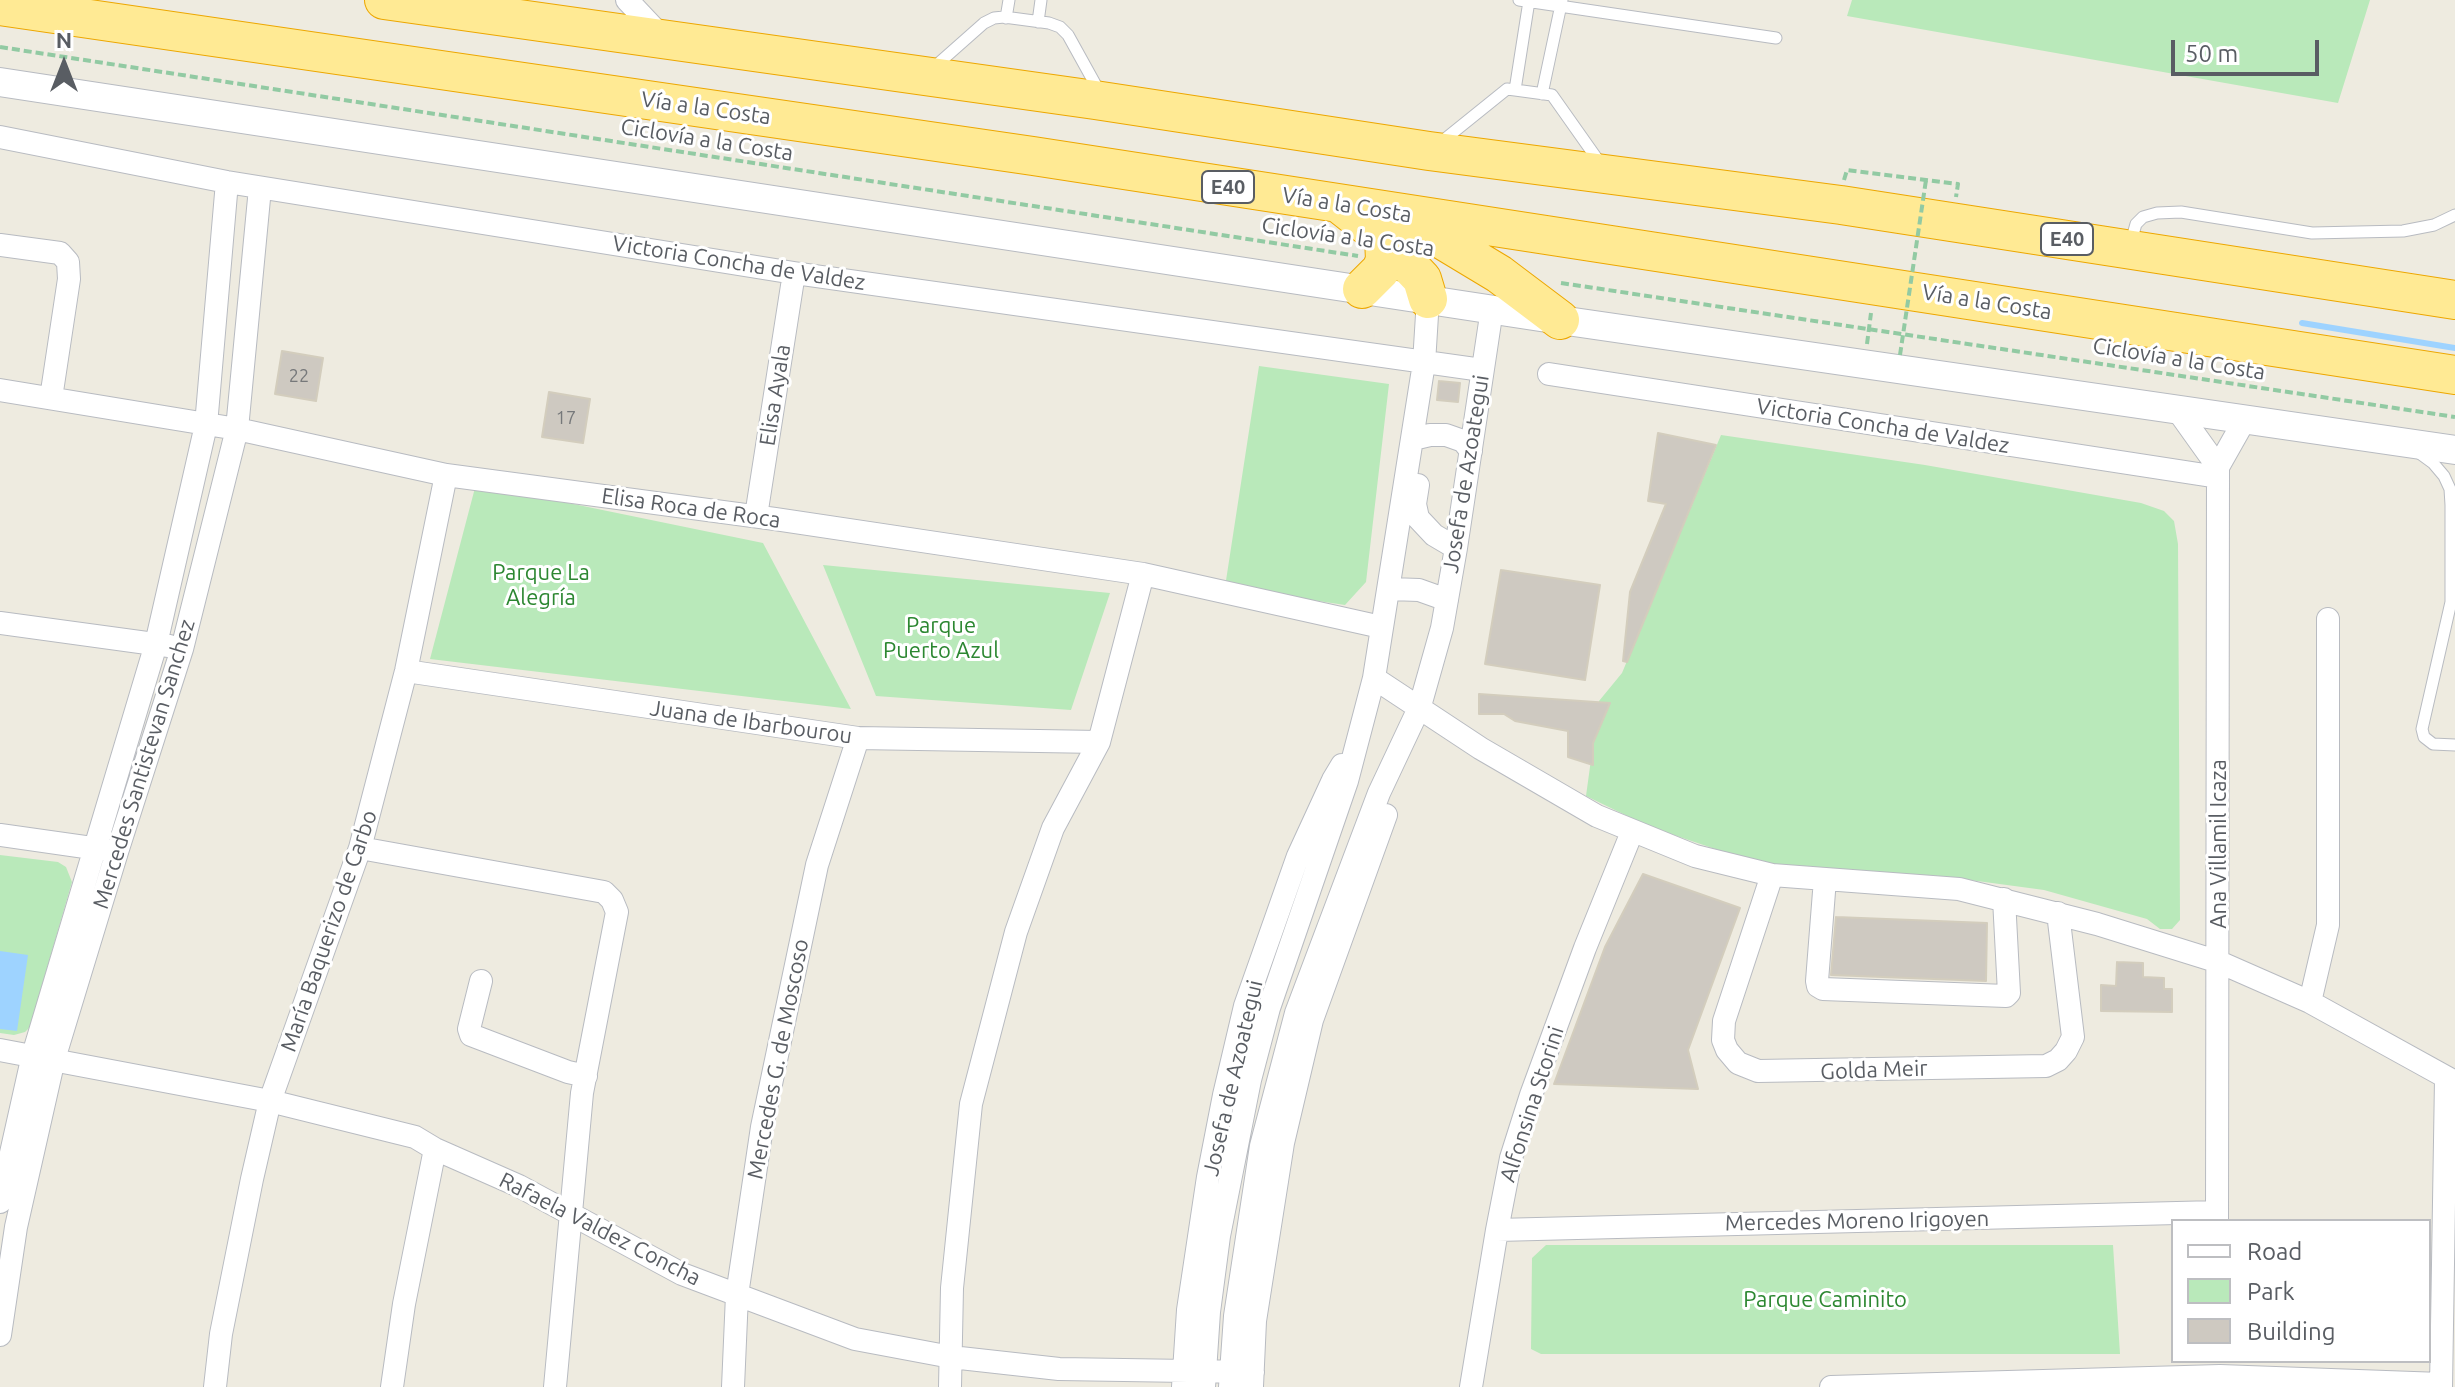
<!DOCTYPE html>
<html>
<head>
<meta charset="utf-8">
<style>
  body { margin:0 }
  #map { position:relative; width:2455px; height:1387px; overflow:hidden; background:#eeebe0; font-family:Ubuntu,sans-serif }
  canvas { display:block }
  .legend { position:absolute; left:2171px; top:1219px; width:260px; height:144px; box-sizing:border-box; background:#fff; border:2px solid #bdbec1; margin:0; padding:10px 14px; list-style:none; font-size:24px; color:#595d63 }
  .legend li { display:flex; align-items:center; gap:16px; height:40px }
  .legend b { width:40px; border:2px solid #bdbec1 }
  .north { position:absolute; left:24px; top:24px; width:80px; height:80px; -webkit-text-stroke:6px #fff; paint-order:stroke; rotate:0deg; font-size:22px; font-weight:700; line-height:32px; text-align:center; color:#595d63 }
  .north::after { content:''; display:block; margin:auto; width:28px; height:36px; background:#595d63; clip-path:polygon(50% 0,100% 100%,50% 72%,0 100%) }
  .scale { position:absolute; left:2171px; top:40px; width:148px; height:36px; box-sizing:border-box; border:4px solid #595d63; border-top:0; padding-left:10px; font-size:24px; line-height:28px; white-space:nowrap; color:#595d63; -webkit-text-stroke:6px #fff; paint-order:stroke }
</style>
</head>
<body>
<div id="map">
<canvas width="2455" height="1387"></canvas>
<ul class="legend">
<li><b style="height:10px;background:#fff"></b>Road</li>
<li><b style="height:22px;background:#b9e9ba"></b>Park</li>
<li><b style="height:22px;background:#cec9c1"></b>Building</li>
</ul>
<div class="north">N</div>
<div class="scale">50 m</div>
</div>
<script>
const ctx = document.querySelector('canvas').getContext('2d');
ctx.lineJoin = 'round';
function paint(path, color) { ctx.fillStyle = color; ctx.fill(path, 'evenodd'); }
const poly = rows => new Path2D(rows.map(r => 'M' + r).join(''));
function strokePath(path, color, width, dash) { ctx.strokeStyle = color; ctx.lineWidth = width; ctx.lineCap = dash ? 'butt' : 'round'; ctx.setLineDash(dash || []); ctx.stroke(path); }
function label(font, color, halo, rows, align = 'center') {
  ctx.font = font + ' Ubuntu,sans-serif'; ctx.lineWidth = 6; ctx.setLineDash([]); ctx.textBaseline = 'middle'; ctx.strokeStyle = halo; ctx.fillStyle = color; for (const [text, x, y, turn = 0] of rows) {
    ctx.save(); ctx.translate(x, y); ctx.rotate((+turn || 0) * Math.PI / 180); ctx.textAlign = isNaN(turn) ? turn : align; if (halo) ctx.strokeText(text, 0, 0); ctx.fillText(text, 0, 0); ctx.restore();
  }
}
paint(poly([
  [1852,0,2370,0,2338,103,1847,16],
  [1259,366,1389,384,1366,582,1345,605,1225,587],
  [1721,435,1925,465,2141,503,2164,511,2174,521,2178,544,2180,920,2172,929,2160,929,2147,919,2044,890,1940,876,1805,870,1739,857,1650,827,1586,796,1599,701,1622,673],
  [476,484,763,543,851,709,430,659],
  [823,565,1110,593,1071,710,876,696],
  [0,855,58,862,66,867,72,882,30,1027,25,1032,14,1035,0,1033],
  [1546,1245,2113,1245,2120,1354,1541,1354,1531,1349,1532,1258]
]), '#b9e9ba');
paint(poly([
  [0,951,28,955,17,1031,0,1029]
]), '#9ed3ff');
strokePath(poly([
  [2302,323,2455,348]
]), '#9ed3ff', 6);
const building = poly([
  [282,351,323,358,316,401,275,394,282,351],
  [1439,381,1460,383,1458,402,1437,400,1439,381],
  [549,392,590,399,583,443,542,437,549,392],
  [1658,433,1716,445,1627,662,1623,661,1630,592,1666,504,1648,501,1658,433],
  [1501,570,1600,585,1585,680,1485,664,1501,570],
  [1479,694,1610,703,1593,743,1593,765,1568,757,1568,731,1515,721,1504,714,1479,714,1479,694],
  [1643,874,1740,908,1688,1050,1698,1089,1554,1084,1605,947,1643,874],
  [1836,917,1987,923,1986,981,1831,975,1836,917],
  [2117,962,2143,963,2143,977,2164,978,2164,989,2172,989,2172,1012,2101,1011,2101,985,2116,986,2117,962]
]);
paint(building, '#cec9c1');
strokePath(building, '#d3cdbd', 2);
const service = poly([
  [1519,0,1776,38],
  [1006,18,1009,0],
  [1038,22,1041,0],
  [932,69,984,23,994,18,1004,17,1049,23,1060,27,1068,35,1099,91],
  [1515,90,1529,1],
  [1542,94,1562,0],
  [1440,143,1507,89,1515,90,1552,95,1600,163],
  [2130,245,2136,224,2143,217,2157,213,2181,212,2312,233,2403,231,2434,225,2455,215],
  [2418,452,2433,463,2444,476,2450,489,2451,505,2451,602,2422,729,2424,737,2433,744,2455,745]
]);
const minor = poly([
  [627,0,662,37],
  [0,137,227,182,794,273,1482,370],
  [0,245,60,253,68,262,69,279,51,398],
  [1549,374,2218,477],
  [0,390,237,429,446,475,775,519,1143,574,1381,627],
  [2178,411,2218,467],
  [1413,439,1430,435,1446,435,1463,441,1471,451],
  [1418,485,1415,504,1418,518,1434,535,1456,548],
  [756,516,794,273],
  [1390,589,1419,590,1447,600],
  [0,623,169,646],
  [406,671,858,738,1099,742],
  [1374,678,1480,748,1597,816,1695,856,1772,875,1959,889,2097,924,2219,962,2310,1002,2455,1082],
  [0,835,106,850],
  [360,848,604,892,612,900,617,912,582,1093,555,1387],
  [1772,875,1724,1021,1723,1040,1727,1050,1738,1063,1758,1071,2046,1066,2058,1060,2066,1051,2073,1037,2058,913],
  [1825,879,1817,981,1818,986,1823,989,2006,996,2009,993,2004,899],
  [481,981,469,1029,471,1035,568,1072,586,1076],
  [2310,1002,2328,925,2328,619],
  [0,1050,270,1101,415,1137,435,1149,519,1186,682,1274,855,1339,951,1357,1059,1369,1253,1372],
  [0,1202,33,1055,156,644,206,425,227,182],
  [2217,1221,2218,467,2244,421],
  [1497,1230,2217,1212],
  [0,1335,16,1227,54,1059,117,852,182,649,237,429,260,188],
  [1252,1386,1255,1321,1283,1143,1312,1020,1386,815],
  [215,1387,221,1334,252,1179,270,1101,360,848,406,671,446,475],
  [392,1387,404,1304,435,1149],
  [733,1387,737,1295,762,1127,817,865,858,738],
  [950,1387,952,1288,971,1104,1016,932,1053,828,1099,742,1143,574],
  [1183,1387,1188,1310,1208,1177,1224,1095,1245,1006,1298,856,1333,780,1342,765],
  [1204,1387,1209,1312,1219,1236,1250,1080,1269,1008,1347,781,1374,678,1424,363,1428,299],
  [1230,1387,1235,1316,1261,1146,1296,1013,1379,793,1420,706,1442,628,1456,548,1492,309],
  [1471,1387,1497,1230,1511,1158,1531,1095,1585,948,1632,832],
  [1831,1387,2220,1376,2441,1384],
  [2441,1387,2446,1079]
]);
const tertiary = poly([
  [0,82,1560,320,2455,450]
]);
const trunk = poly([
  [384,0,1095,100,1429,151,1841,205,2455,300],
  [0,6,1033,156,2455,375],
  [1342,206,1384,239,1385,260,1381,270,1362,289],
  [1411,221,1499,274,1560,320],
  [1384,239,1422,279,1428,299]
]);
strokePath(service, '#b8bbc1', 13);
strokePath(minor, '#b8bbc1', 24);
strokePath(tertiary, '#b8bbc1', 30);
strokePath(trunk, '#eda700', 40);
strokePath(poly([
  [0,47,1358,256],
  [1844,180,1847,170,1958,184,1956,197],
  [1561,283,2455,417],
  [1867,344,1871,313]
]), '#92caa3', 4, [8, 4]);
strokePath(service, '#fff', 11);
strokePath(minor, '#fff', 22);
strokePath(tertiary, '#fff', 28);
strokePath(trunk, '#ffea94', 38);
strokePath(poly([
  [1900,355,1926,180]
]), '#92caa3', 4, [8, 4]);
label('18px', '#76787a', null, [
  ["22",299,376],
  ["17",566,418]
]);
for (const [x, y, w] of [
  [1228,187,52],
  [2067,239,52]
]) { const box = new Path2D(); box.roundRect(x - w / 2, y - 16, w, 32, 6); ctx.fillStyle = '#fff'; ctx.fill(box); strokePath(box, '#595d63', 2); }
label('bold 20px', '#595d63', null, [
  ["E40",1228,187],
  ["E40",2067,239]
]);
label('22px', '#595d63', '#fff', [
  ["Vía a la Costa",706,108,8],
  ["Ciclovía a la Costa",707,140,9],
  ["Vía a la Costa",1347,205,9],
  ["Ciclovía a la Costa",1348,237,8],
  ["Victoria Concha de Valdez",739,263,9],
  ["Vía a la Costa",1987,302,9],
  ["Ciclovía a la Costa",2179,359,9],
  ["Elisa Ayala",775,395,-81],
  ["Victoria Concha de Valdez",1883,426,9],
  ["Josefa de Azoategui",1466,474,-81],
  ["Elisa Roca de Roca",691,508,8],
  ["Juana de Ibarbourou",751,722,8],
  ["Mercedes Santistevan Sanchez",144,764,-73],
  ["Ana Villamil Icaza",2219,844,-90],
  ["María Baquerizo de Carbo",329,931,-71],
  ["Mercedes G. de Moscoso",778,1059,-79],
  ["Golda Meir",1874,1070,-2],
  ["Josefa de Azoategui",1233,1078,-77],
  ["Alfonsina Storini",1532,1104,-72],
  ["Mercedes Moreno Irigoyen",1857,1221,-1],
  ["Rafaela Valdez Concha",600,1229,27]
]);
label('22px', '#2c8731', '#fff', [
  ["Parque La",541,573],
  ["Alegría",541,598],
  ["Parque",941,626],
  ["Puerto Azul",941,651],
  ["Parque Caminito",1825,1300]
]);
</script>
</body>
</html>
